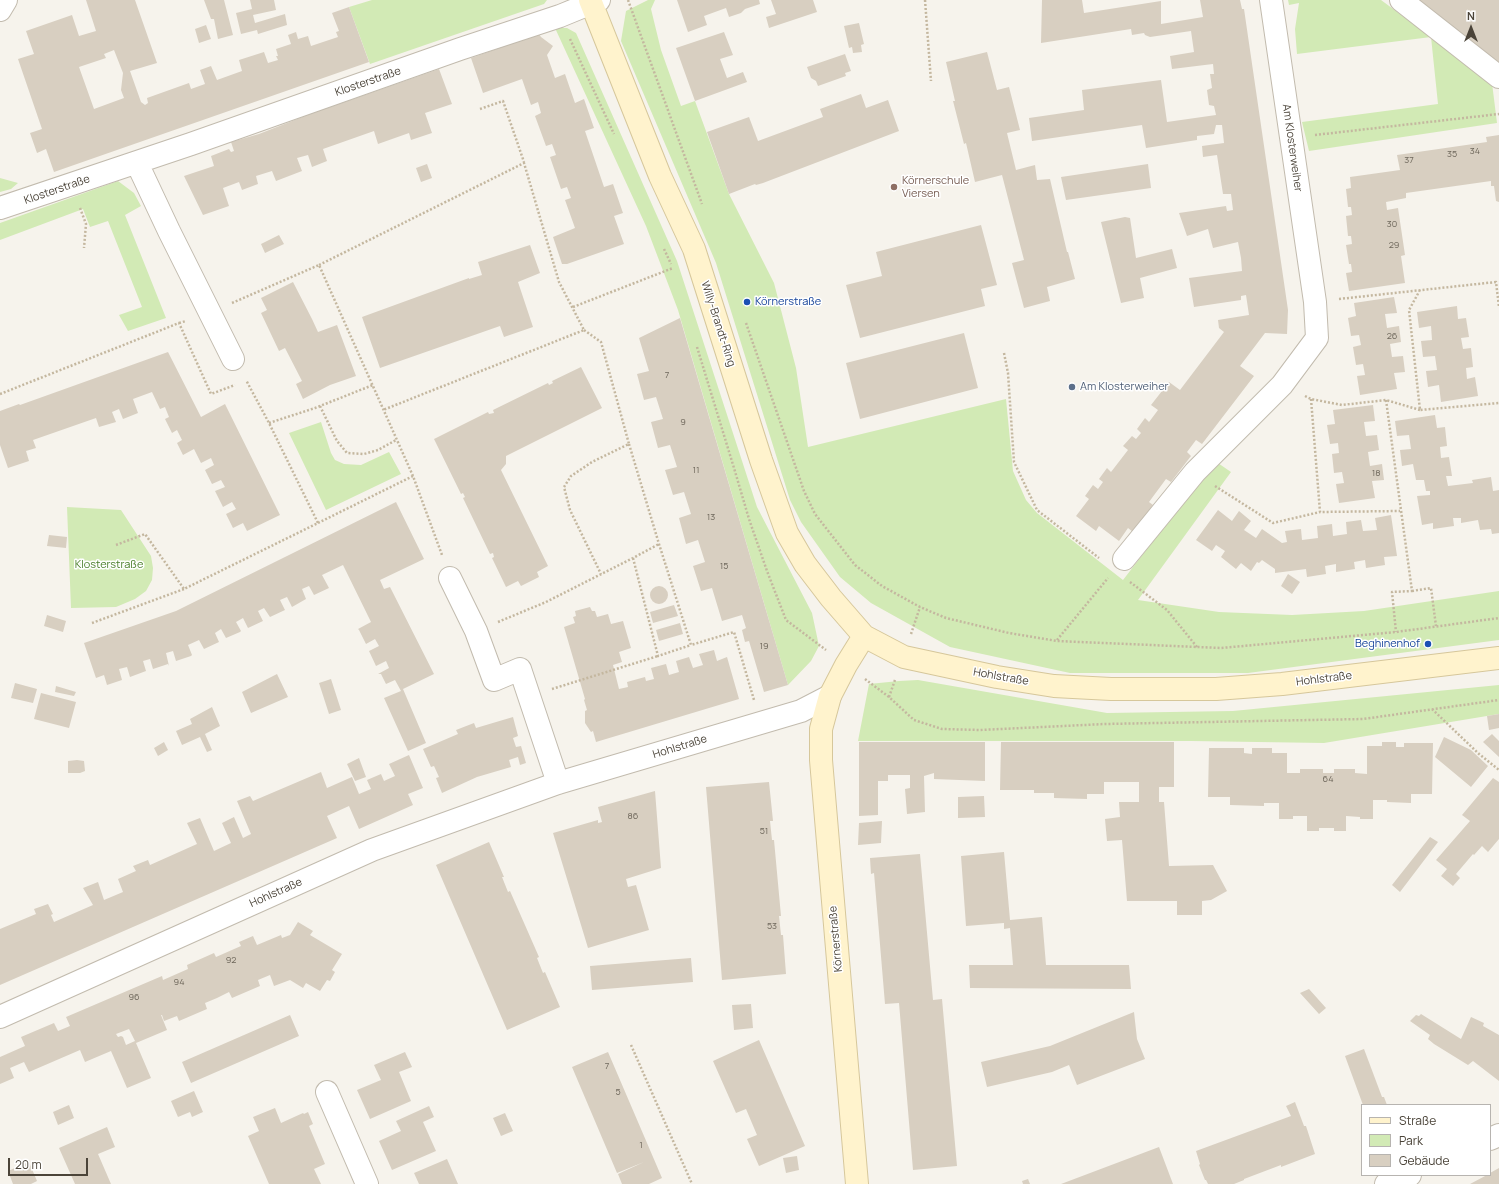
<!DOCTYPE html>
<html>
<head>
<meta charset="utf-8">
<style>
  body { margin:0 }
  #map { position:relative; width:1499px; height:1184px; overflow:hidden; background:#f6f3ec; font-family:Manrope,sans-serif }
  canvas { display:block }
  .legend { position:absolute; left:1361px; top:1104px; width:130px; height:72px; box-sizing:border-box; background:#fff; border:1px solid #b7b4b0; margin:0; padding:5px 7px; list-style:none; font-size:12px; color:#4b4439 }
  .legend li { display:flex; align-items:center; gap:8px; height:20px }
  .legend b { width:20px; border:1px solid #b7b4b0 }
  .north { position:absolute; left:1451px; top:8px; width:40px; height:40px; -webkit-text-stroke:3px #fff; paint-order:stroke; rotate:0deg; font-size:11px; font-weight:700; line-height:16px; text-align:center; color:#4b4439 }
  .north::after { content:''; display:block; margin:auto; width:14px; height:18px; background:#4b4439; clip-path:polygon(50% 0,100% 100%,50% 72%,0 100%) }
  .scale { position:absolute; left:8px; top:1158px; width:80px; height:18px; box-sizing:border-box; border:2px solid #4b4439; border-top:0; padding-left:5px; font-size:12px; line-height:14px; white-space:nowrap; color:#4b4439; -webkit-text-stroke:3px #fff; paint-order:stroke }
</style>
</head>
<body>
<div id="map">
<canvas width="1499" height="1184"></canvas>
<ul class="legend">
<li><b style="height:5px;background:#fff3cd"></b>Straße</li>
<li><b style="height:11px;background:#d2eab5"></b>Park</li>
<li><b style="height:11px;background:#d8cfc1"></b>Gebäude</li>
</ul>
<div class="north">N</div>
<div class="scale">20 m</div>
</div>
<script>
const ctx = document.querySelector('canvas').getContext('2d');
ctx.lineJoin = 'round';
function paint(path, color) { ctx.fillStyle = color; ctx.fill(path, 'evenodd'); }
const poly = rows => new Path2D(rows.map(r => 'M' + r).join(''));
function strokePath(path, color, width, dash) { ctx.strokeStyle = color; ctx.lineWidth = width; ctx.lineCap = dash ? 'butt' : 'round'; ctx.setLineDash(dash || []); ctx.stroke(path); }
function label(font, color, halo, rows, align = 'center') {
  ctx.font = font + ' Manrope,sans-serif'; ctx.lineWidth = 3; ctx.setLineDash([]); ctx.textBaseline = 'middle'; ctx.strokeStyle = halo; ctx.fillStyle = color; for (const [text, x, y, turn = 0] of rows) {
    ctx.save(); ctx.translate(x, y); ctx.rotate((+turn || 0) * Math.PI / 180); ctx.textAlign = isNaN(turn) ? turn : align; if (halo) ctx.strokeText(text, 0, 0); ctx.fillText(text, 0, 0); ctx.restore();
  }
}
paint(poly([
  [372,0,547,0,544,4,370,64,349,7],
  [648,0,655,0,651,9,661,50,681,106,695,101,729,194,774,283,796,368,808,447,1006,399,1013,471,1026,500,1037,513,1123,580,1215,461,1231,472,1138,600,1219,612,1292,615,1364,611,1499,591,1499,640,1248,673,1070,673,950,647,871,603,840,577,801,522,790,500,716,263,621,41,626,11],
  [1288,0,1381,0,1431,37,1492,83,1497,123,1309,151,1302,122,1438,104,1431,37,1297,54,1295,29,1299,3,1289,5],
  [555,28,567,28,576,33,677,261,757,507,812,613,819,646,811,661,788,685,678,310,646,226],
  [0,178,18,183,11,189,0,192],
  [118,181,134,193,141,206,125,215,166,318,128,331,119,315,142,307,108,221,90,227,83,209,0,240,0,223],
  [321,422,331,453,335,460,344,464,361,465,389,452,401,474,326,510,289,433],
  [67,507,121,510,151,556,153,568,152,580,146,591,135,599,116,607,71,608],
  [918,680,1107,713,1233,711,1499,685,1499,714,1324,743,1191,741,858,741,869,684,899,681]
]), '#d2eab5');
paint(poly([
  [86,0,135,0,157,63,130,71,141,102,145,105,148,103,147,98,189,83,191,89,205,84,200,70,211,66,217,80,242,71,239,60,264,52,268,63,278,60,276,56,278,56,276,49,291,44,288,35,296,32,298,39,308,36,311,46,338,37,336,32,339,31,332,13,349,7,369,62,54,172,46,149,37,153,30,133,42,129,18,59,34,54,26,31,72,15,79,36,96,31],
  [114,50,123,73,121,90,124,98,94,109,79,67,106,58,104,54],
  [204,0,224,0,233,35,218,39,214,19,211,19],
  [250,0,274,0,276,10,253,15,255,23,285,14,287,25,258,34,257,30,241,34,236,13,252,9],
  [677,0,759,0,760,4,745,9,741,13,729,17,726,8,704,16,707,25,688,32],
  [771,0,813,0,817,12,769,28,766,17,776,14],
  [1042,0,1082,0,1084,13,1161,1,1161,24,1203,17,1200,0,1240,0,1242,9,1244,9,1288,310,1287,334,1265,333,1240,366,1254,376,1202,444,1196,440,1187,452,1191,456,1171,482,1166,479,1149,502,1153,505,1133,532,1128,528,1119,541,1099,526,1096,531,1076,516,1089,499,1085,496,1093,485,1098,489,1103,482,1099,479,1107,468,1111,472,1128,450,1123,446,1132,436,1136,439,1141,433,1137,429,1145,418,1149,422,1158,410,1151,405,1169,382,1180,390,1224,332,1219,328,1218,320,1249,315,1246,295,1241,296,1241,300,1194,307,1189,278,1242,271,1241,258,1238,242,1213,248,1208,229,1187,236,1179,213,1226,206,1227,211,1233,210,1231,194,1223,194,1217,155,1203,157,1202,146,1224,143,1222,125,1216,125,1214,134,1197,136,1197,140,1146,148,1142,125,1032,141,1029,118,1084,110,1082,90,1161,80,1167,122,1216,115,1214,106,1209,105,1207,90,1212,88,1210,74,1214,74,1213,64,1172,69,1170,56,1194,52,1191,31,1150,37,1145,35,1144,33,1132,35,1131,29,1041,43],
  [1416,0,1499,0,1499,65],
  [859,23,864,44,861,45,862,52,853,53,852,47,849,48,844,26],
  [206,25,211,39,199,43,195,29],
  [724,32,733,55,720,59,727,78,743,72,747,82,695,101,676,48],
  [539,34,541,37,553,46,547,55,555,78,565,74,575,103,584,99,594,128,585,131,604,187,613,184,623,213,614,216,624,244,567,264,562,264,553,237,575,228,565,200,571,198,567,187,561,189,550,157,556,155,552,144,546,146,535,116,541,113,538,102,531,105,522,79,483,93,471,58],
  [987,52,997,90,1009,87,1020,130,1007,133,1016,170,1035,165,1037,180,1050,179,1067,252,1068,252,1075,279,1047,287,1050,301,1024,308,1012,263,1024,260,1002,175,975,182,966,143,964,144,953,101,955,101,946,62],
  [845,54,851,71,845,73,846,76,818,86,816,81,811,78,807,67],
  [439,69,452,104,425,113,432,133,411,140,409,133,378,144,374,131,323,149,327,161,312,167,308,155,297,158,302,171,276,181,272,171,256,176,258,184,242,190,239,182,223,188,229,206,203,215,184,176,214,166,211,156,229,149,231,152,234,151,231,142,259,134,310,114],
  [861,94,866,108,888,100,899,131,763,183,756,185,755,184,729,194,707,132,749,117,758,141,823,117,820,109],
  [1499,135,1499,202,1496,201,1494,186,1491,186,1491,181,1406,193,1406,198,1386,202,1387,210,1398,208,1405,255,1401,256,1405,283,1349,291,1346,273,1352,272,1351,264,1349,264,1346,245,1352,244,1351,236,1348,236,1346,216,1352,215,1351,207,1348,207,1346,189,1351,188,1350,177,1400,170,1397,155,1487,142,1486,137],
  [427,164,432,178,421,182,416,168],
  [1148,164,1151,188,1066,200,1061,177],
  [1125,217,1130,218,1136,258,1172,249,1177,268,1140,278,1144,298,1121,303,1101,222],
  [981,225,997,285,981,289,985,306,860,338,846,285,882,276,876,252],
  [279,235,284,244,265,253,261,244],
  [530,245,540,273,518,282,533,327,504,337,500,326,380,368,362,317,469,278,469,279,482,275,478,262],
  [293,282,312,319,318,332,337,325,356,376,330,385,303,399,296,384,302,381,285,348,279,351,261,313,267,310,261,298],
  [1394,297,1397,313,1385,314,1387,328,1399,326,1401,342,1390,344,1392,357,1403,356,1405,372,1394,373,1397,389,1360,395,1357,376,1365,375,1363,364,1356,365,1353,347,1361,345,1359,335,1351,336,1348,318,1356,316,1354,303],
  [1457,306,1458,319,1466,318,1469,337,1461,338,1463,349,1471,348,1473,367,1466,368,1467,379,1475,377,1478,396,1441,402,1439,385,1428,387,1426,371,1437,370,1435,356,1423,357,1421,341,1432,340,1431,326,1419,328,1417,312],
  [680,318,788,685,764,692,749,641,745,642,742,630,746,628,742,615,722,621,712,588,701,591,693,566,705,562,698,540,686,544,679,518,691,514,684,492,673,495,665,470,677,467,670,445,658,448,651,422,663,419,656,397,644,400,637,374,649,371,639,338],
  [964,333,978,388,860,419,846,363],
  [168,352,201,417,225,404,280,515,247,531,243,523,233,528,226,514,236,509,232,502,223,507,215,491,225,487,221,480,212,484,205,470,214,465,211,458,201,463,194,449,183,455,177,443,182,440,177,430,172,433,165,419,169,417,165,407,160,409,152,392,133,399,138,413,123,419,119,409,112,412,116,422,99,427,96,418,33,440,36,448,26,451,29,461,8,468,0,445,0,411,19,404,20,405],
  [581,367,602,408,506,456,506,464,501,470,548,566,537,572,539,577,521,586,518,581,506,587,492,558,494,557,493,553,490,554,463,498,465,497,463,493,461,494,434,439,488,412,489,414,494,413,493,410,548,383,549,385,553,383,552,381],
  [1373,405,1375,421,1364,422,1366,436,1377,435,1379,450,1368,452,1370,466,1382,464,1384,480,1372,481,1375,498,1339,503,1336,484,1344,483,1342,472,1334,473,1332,454,1339,453,1338,443,1330,444,1327,425,1335,424,1333,410],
  [1435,415,1437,428,1445,427,1447,446,1440,447,1441,458,1449,457,1452,476,1446,476,1448,486,1473,483,1472,480,1491,477,1493,491,1499,490,1499,533,1492,534,1491,529,1480,530,1478,520,1461,523,1461,518,1453,518,1454,526,1433,529,1433,523,1422,525,1417,496,1430,495,1430,491,1426,491,1424,480,1416,480,1413,464,1402,466,1400,450,1411,449,1409,435,1397,436,1395,421],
  [396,502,424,559,380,580,384,589,390,587,434,674,403,689,426,743,408,751,384,698,401,691,395,680,386,684,381,674,378,674,389,668,386,661,376,666,369,651,379,646,375,639,366,644,359,630,358,629,371,622,343,565,322,575,329,588,314,595,309,586,302,589,306,599,292,607,287,597,280,600,285,610,270,617,264,608,258,611,263,621,248,628,243,618,236,622,241,631,240,632,226,638,221,629,215,633,219,642,204,649,199,640,188,645,192,655,191,656,176,661,173,651,166,653,169,666,168,664,153,669,150,659,143,661,146,671,130,677,127,667,119,669,122,680,107,685,104,675,96,678,84,643,176,611],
  [1218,510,1232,521,1239,511,1251,521,1244,530,1256,538,1262,529,1282,543,1287,542,1285,531,1301,529,1302,540,1318,538,1317,526,1332,524,1333,536,1347,534,1346,522,1361,520,1363,531,1377,530,1375,518,1391,515,1397,556,1384,557,1385,565,1366,568,1365,560,1354,562,1355,569,1336,572,1336,564,1325,566,1326,574,1307,577,1306,569,1275,573,1275,569,1262,560,1259,563,1257,562,1251,571,1241,563,1236,569,1221,557,1225,551,1216,545,1212,551,1196,540],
  [49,535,67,537,66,548,47,546],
  [1288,574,1300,582,1292,594,1281,586],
  '650 595a9 9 0 1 1 18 0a9 9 0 1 1-18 0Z',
  [674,605,678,616,653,623,650,612],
  [590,607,592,611,595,611,597,617,608,614,611,624,623,621,631,648,619,652,622,662,613,665,619,689,628,687,627,682,645,677,646,681,654,679,651,668,666,664,669,675,679,672,676,661,689,657,693,668,703,665,699,654,714,650,717,661,727,657,739,699,596,742,593,731,591,732,585,723,585,711,587,710,584,700,585,699,564,627,575,623,573,617,576,616,575,611],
  [47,615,66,621,63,632,44,626],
  [680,623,683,634,659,641,656,630],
  [277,674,288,697,251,713,242,692],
  [331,679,341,710,329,714,319,683],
  [15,683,37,689,33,703,11,698],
  [56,686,76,692,74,696,55,692],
  [41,693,76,702,69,728,34,719],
  [212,707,220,726,205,734,212,750,207,752,200,737,182,745,176,731,192,724,190,719],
  [1499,714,1499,728,1489,730,1487,716],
  [513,717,518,736,513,738,516,747,521,746,526,763,520,765,518,757,509,760,511,767,477,777,442,793,436,778,439,777,434,766,431,767,423,749,458,734,456,730,474,723,476,728],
  [1492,734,1499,741,1499,757,1483,742],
  [1444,737,1471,750,1488,766,1471,787,1435,757],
  [164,742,168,750,158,756,154,748],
  [859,742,985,742,985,781,934,779,934,773,924,776,925,812,907,814,905,789,910,788,910,775,888,775,888,781,878,781,878,815,859,816],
  [1001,742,1174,742,1174,787,1159,787,1159,802,1164,802,1169,866,1213,865,1227,891,1211,900,1202,901,1202,915,1177,915,1177,901,1127,901,1122,840,1107,841,1105,819,1120,817,1119,802,1139,802,1139,782,1104,782,1104,794,1087,794,1087,799,1054,798,1054,793,1034,793,1034,790,1000,790],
  [1382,742,1396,742,1396,747,1404,747,1404,743,1433,743,1432,794,1411,794,1411,803,1387,802,1387,800,1373,800,1373,819,1360,819,1360,817,1346,816,1346,831,1334,831,1334,828,1319,828,1319,831,1307,831,1307,816,1293,816,1293,819,1279,819,1279,803,1264,803,1264,806,1230,805,1230,797,1208,797,1209,748,1244,748,1244,753,1252,754,1252,748,1272,748,1272,753,1287,753,1287,773,1300,773,1300,769,1323,769,1323,773,1334,773,1334,769,1355,769,1355,773,1367,774,1367,746,1382,746],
  [409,755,423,788,408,794,413,805,359,829,349,806,327,816,337,838,0,985,0,929,36,914,34,909,48,904,53,914,51,915,54,922,93,905,83,888,98,882,104,900,123,892,118,879,136,871,133,866,148,860,150,865,197,844,187,823,200,818,214,851,231,843,222,823,234,817,243,838,251,834,237,801,250,796,253,801,321,772,327,788,352,777,359,794,371,789,367,780,381,774,384,781,395,776,389,764],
  [359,758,366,777,355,781,347,764],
  [77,760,84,761,85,771,80,773,68,773,68,761],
  [1493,778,1499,782,1499,839,1488,852,1482,846,1474,855,1473,854,1456,874,1460,878,1453,886,1441,876,1447,869,1436,860,1470,821,1462,815],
  [769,782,773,821,770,821,772,840,774,840,781,916,779,916,781,935,783,935,786,974,722,980,706,787],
  [655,791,661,868,626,879,628,887,636,885,649,930,588,948,553,833,598,820,598,823,602,822,598,807],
  [984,796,985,817,958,818,958,797],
  [882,821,881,843,858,845,859,823],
  [1430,837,1438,842,1400,892,1392,885],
  [489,842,504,877,502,877,508,892,510,891,539,957,537,958,543,973,545,972,560,1007,507,1030,436,865],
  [1004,852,1010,920,1042,917,1046,965,1129,965,1131,989,970,988,969,965,1013,965,1010,928,1004,929,1004,923,966,926,961,856],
  [920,854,933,1000,942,999,957,1166,913,1170,899,1003,885,1004,874,873,871,874,870,858],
  [298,922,313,931,310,935,342,954,332,970,335,972,330,981,327,980,320,991,306,983,303,988,290,980,274,986,270,975,258,980,260,986,232,998,229,992,217,998,205,1003,207,1009,179,1021,177,1016,164,1021,162,1015,161,1015,167,1030,136,1043,151,1078,127,1088,111,1051,85,1062,80,1050,29,1072,24,1062,10,1068,14,1078,0,1084,0,1057,25,1046,21,1037,54,1023,58,1031,70,1026,66,1017,162,976,163,980,188,969,187,965,214,953,216,957,241,946,239,942,253,936,257,945,281,935,282,938,290,935],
  [129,1029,135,1041,126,1045,123,1037,121,1036,118,1037,116,1034],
  [691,958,693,982,592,990,590,966],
  [1309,989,1326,1008,1319,1014,1300,993],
  [751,1004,753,1028,734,1030,732,1005],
  [1134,1012,1137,1039,1145,1059,1077,1085,1069,1065,1052,1072,987,1087,981,1062,1050,1046],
  [1421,1014,1461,1039,1471,1017,1484,1023,1483,1026,1499,1035,1499,1081,1473,1061,1468,1065,1434,1044,1428,1039,1430,1035,1410,1021,1416,1015,1419,1016],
  [290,1015,299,1036,191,1083,182,1062],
  [759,1040,805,1146,759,1166,747,1139,757,1135,746,1109,736,1113,713,1061],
  [1364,1049,1382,1097,1384,1097,1387,1105,1363,1105,1345,1056],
  [405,1052,412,1067,399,1072,411,1101,370,1119,357,1090,381,1080,374,1065],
  [608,1052,662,1178,649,1184,622,1184,618,1174,644,1162,617,1173,572,1067],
  [194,1091,203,1112,192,1117,190,1112,178,1117,171,1101],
  [1295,1102,1304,1126,1306,1126,1315,1154,1281,1167,1281,1165,1244,1179,1244,1180,1234,1184,1208,1184,1206,1180,1205,1180,1199,1165,1200,1164,1196,1151,1291,1116,1286,1106],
  [69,1105,74,1118,58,1125,53,1112],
  [429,1106,434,1117,423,1122,436,1151,392,1170,379,1141,401,1131,396,1121],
  [275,1108,281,1123,303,1113,304,1114,308,1112,313,1124,309,1126,325,1164,314,1169,321,1184,269,1184,248,1136,259,1131,253,1117],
  [505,1113,513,1131,501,1136,493,1118],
  [107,1127,115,1147,98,1154,111,1184,75,1184,59,1148],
  [1159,1147,1173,1184,1061,1184],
  [797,1156,799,1170,786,1173,783,1158],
  [447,1159,458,1184,419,1184,414,1173],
  [29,1162,37,1181,31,1184,13,1184,8,1171],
  [1499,1168,1499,1184,1470,1184,1487,1175,1490,1175,1490,1173],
  [1028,1179,1030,1184,1023,1184,1022,1181]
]), '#d8cfc1');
const minor = poly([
  [1401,0,1499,77],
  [0,10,6,0],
  [137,163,169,231,233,359],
  [0,208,191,144,460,49,560,16,599,0],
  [1124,559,1195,472,1282,385,1317,338,1315,302,1271,0],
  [450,578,476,631,494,680,520,669,558,783],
  [0,1017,372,850,558,783,801,711,830,696],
  [327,1092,367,1184],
  [1490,1139,1499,1135],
  [1386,1184,1410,1175]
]);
const secondary = poly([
  [590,0,660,176,694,249,761,460,787,533,805,564,831,598,864,636,904,657,997,677,1054,686,1111,689,1216,689,1282,684,1499,658],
  [857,1184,821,760,821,729,830,696,846,665,864,636]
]);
strokePath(minor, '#c2bbae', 24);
strokePath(secondary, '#d6c79b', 24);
strokePath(poly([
  [628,0,702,204],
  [925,0,931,81],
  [570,39,614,134],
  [480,109,503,101,524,162],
  [1315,135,1499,114],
  [80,208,86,224,84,248],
  [664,249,671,264],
  [319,265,524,163,559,282,584,330,383,410],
  [1420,290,1409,310,1420,410,1499,403],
  [1339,299,1496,282,1499,307],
  [232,303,319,265,413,476],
  [573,307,673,268],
  [179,323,186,321],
  [746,323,804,491,815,514,855,565,882,586,920,607,946,618,1009,633,1057,641,1221,648,1396,632,1499,618],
  [584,330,601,342,629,444,592,462,571,476,564,487,570,510,601,574],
  [697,347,734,468,749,519,767,571,786,620,826,650],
  [1004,353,1008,373,1014,462,1037,510,1099,558],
  [0,394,179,323,211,394,235,385],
  [1305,396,1311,399,1342,405,1386,400,1420,410],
  [1311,399,1320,512,1400,511],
  [1386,400,1412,591,1392,592,1396,632],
  [320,406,337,441,347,453,364,454,378,450,396,440],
  [269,423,315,408,373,385],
  [629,444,659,544,691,645,734,632,754,700],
  [1215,486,1273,523,1320,512],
  [318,523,413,476,442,555],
  [116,545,145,534,184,589,318,523,269,423,246,380],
  [633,558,658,656,691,645],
  [1130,582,1167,610,1197,647],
  [1412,591,1431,588,1436,626],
  [498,622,546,602,633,558,659,544],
  [92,623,184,589],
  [911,634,920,607],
  [1057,640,1108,578],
  [865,679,889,697,914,720,942,729,980,730,1105,724,1363,719,1499,700],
  [552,689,658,656],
  [889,697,895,680],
  [1432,709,1479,754,1499,770],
  [631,1045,692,1184]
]), '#c4b79f', 2.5, [2, 2]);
strokePath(minor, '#fff', 22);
strokePath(secondary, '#fff3cd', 22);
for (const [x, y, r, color] of [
  [894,187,4,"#8d6e63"],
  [747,302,4,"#1a4fb4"],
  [1072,387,4,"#5c6f8a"],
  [1428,644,4,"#1a4fb4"]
]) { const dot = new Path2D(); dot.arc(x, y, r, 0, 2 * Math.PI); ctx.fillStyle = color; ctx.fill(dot); strokePath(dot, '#fff', 1.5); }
label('9px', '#6e675b', null, [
  ["34",1475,151],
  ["35",1452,154],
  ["37",1409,160],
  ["30",1392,224],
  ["29",1394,245],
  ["26",1392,336],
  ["7",667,375],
  ["9",683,422],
  ["11",696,470],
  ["18",1376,473],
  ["13",711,517],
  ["15",724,566],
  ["19",764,646],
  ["64",1328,779],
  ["86",633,816],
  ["51",764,831],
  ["53",772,926],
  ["92",231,960],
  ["94",179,982],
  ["96",134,997],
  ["7",607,1066],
  ["5",618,1092],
  ["1",641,1145]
]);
label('11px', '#4b4439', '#fff', [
  ["Klosterstraße",368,82,-19],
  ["Am Klosterweiher",1292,148,82],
  ["Klosterstraße",57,190,-19],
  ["Willy-Brandt-Ring",718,324,72],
  ["Hohlstraße",1001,677,10],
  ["Hohlstraße",1324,679,-7],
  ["Hohlstraße",680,747,-17],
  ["Hohlstraße",276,893,-24],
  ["Körnerstraße",836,939,-95]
]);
label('11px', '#785e54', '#fff', [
  ["Körnerschule",902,181],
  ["Viersen",902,194]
], 'left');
label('11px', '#164399', '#fff', [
  ["Körnerstraße",755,302],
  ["Beghinenhof",1420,644,"right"]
], 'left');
label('11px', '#4e5e75', '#fff', [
  ["Am Klosterweiher",1080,387]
], 'left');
label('11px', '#4a7f2a', '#fff', [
  ["Klosterstraße",109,565]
]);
</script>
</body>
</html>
